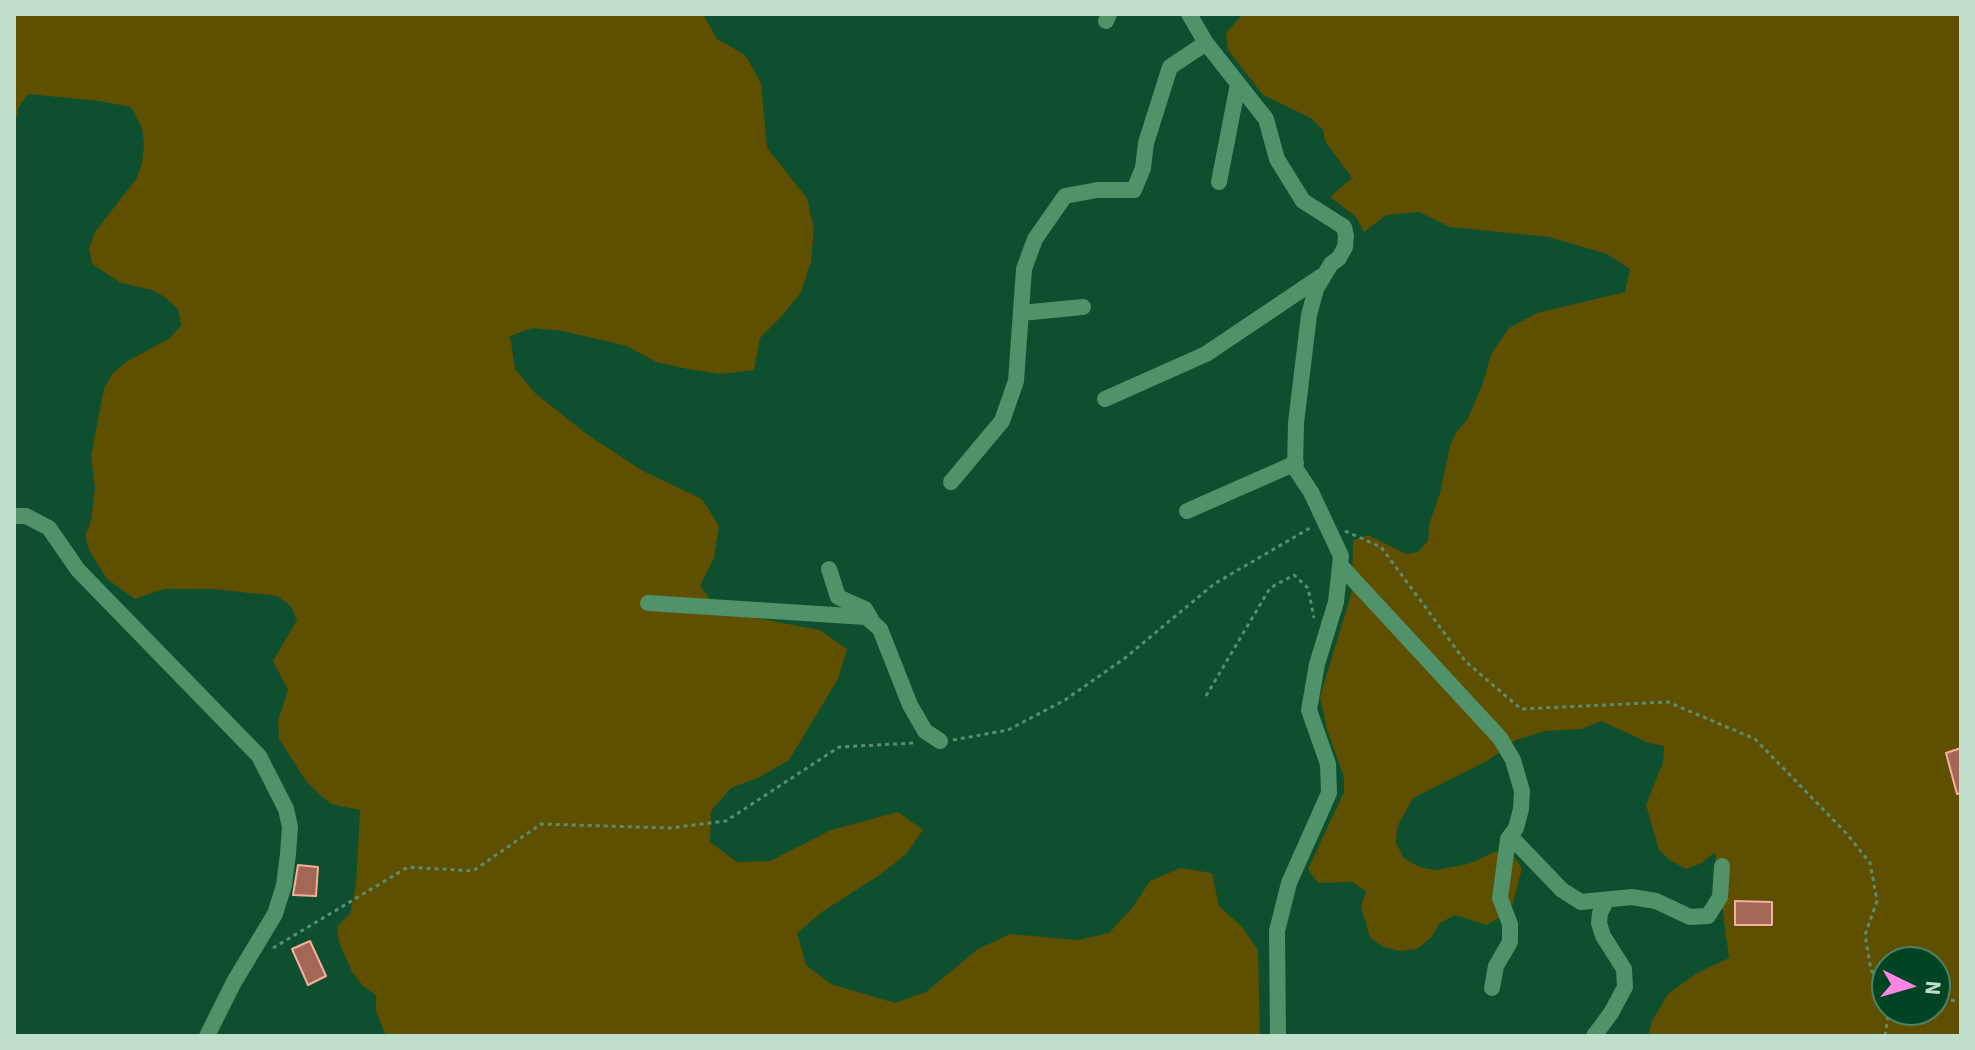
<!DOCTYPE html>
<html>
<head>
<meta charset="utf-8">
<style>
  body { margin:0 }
  #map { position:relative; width:1975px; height:1050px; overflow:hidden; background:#0d4f2e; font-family:"Source Sans 3",sans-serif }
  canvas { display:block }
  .frame { position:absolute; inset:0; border:16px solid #c0dfca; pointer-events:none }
  .north { position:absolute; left:1871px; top:946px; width:80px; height:80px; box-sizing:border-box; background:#004424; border:2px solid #4d8266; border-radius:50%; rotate:95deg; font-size:22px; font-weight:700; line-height:32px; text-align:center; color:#c0dfca }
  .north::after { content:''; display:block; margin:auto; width:28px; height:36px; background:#fd86e3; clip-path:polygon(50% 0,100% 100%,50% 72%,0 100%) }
</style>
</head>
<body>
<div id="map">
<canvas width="1975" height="1050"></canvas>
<div class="frame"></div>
<div class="north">N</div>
</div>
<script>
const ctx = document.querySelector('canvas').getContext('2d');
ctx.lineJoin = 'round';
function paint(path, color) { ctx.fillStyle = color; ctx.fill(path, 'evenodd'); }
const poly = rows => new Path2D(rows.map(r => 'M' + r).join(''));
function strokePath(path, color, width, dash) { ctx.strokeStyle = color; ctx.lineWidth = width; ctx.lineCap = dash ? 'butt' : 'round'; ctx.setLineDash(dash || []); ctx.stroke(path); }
paint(poly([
  [14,14,703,14,717,39,745,55,761,83,767,148,807,198,814,229,811,262,801,292,783,315,760,338,754,370,721,374,688,369,656,362,627,346,562,331,532,328,510,336,515,369,536,394,588,435,643,471,702,499,719,526,714,558,700,586,719,611,820,630,847,649,838,679,789,760,760,777,731,788,711,811,710,842,737,862,770,861,831,830,898,812,923,830,906,854,881,874,822,912,797,933,806,965,831,984,895,1003,926,992,978,949,1010,934,1077,940,1109,933,1132,908,1150,881,1180,868,1212,873,1219,906,1242,927,1258,950,1260,1036,386,1036,376,1011,376,995,363,986,352,972,339,942,337,926,350,914,356,885,360,810,331,804,318,793,306,781,279,739,278,721,288,690,273,661,297,620,291,606,277,596,213,589,164,589,135,599,107,579,90,552,85,536,91,521,95,488,91,456,104,388,113,373,126,362,170,338,181,325,178,309,166,298,152,290,121,283,92,264,89,248,95,232,136,179,142,164,144,145,142,128,131,107,99,101,28,94,18,108,14,133],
  [1243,14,1961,14,1961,1036,1648,1036,1652,1021,1668,994,1697,973,1729,958,1715,852,1702,863,1686,869,1671,861,1659,850,1646,805,1663,762,1664,746,1649,743,1601,721,1582,729,1545,731,1516,740,1489,760,1413,798,1397,827,1396,843,1404,858,1419,867,1435,870,1468,864,1497,851,1513,855,1522,868,1513,903,1501,916,1487,925,1455,915,1440,923,1431,938,1417,949,1400,951,1384,947,1370,938,1361,907,1366,891,1352,882,1318,883,1308,869,1344,792,1344,777,1327,730,1320,697,1352,591,1353,540,1368,535,1406,554,1418,552,1428,541,1429,525,1440,493,1450,446,1456,432,1467,420,1482,386,1491,354,1509,328,1537,313,1625,292,1630,269,1607,254,1549,237,1450,227,1419,212,1386,215,1364,232,1356,217,1330,197,1352,178,1325,141,1323,130,1311,118,1263,95,1228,50,1226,33],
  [1887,962,1935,962,1935,1010,1887,1010]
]), '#5f4f00');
const building = poly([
  [1961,748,1961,793,1957,794,1946,753,1961,748],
  [298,865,318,867,316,896,293,895,298,865],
  [1735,901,1772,902,1772,925,1735,925,1735,901],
  [310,941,326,976,308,985,292,949,310,941]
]);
paint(building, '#a46655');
strokePath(building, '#f4b09d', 2);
strokePath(poly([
  [1345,531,1381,547,1465,661,1521,709,1668,702,1755,739,1847,834,1870,863,1877,901,1865,935,1871,970,1887,991],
  [1206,696,1270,588,1294,575,1308,588,1314,618],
  [953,740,1008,730,1065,700,1125,658,1214,584,1310,528],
  [273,948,408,867,473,871,541,824,670,828,726,821,839,747,914,743],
  [1935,1000,1961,1001],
  [1885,1036,1889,1010]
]), '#5a8d71', 3, [4, 4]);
strokePath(poly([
  [1189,14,1206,43,1266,119,1277,159,1303,201,1344,227,1346,236,1345,247,1339,258,1331,264,1316,289,1309,315,1296,423,1295,468,1311,492,1341,556,1336,602,1317,664,1309,710,1328,764,1329,793,1289,883,1277,931,1278,1036],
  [1106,21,1109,14],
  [1219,182,1238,84],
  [1021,313,1083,307],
  [1105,399,1206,354,1322,276],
  [951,482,1002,421,1016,381,1024,269,1035,239,1065,196,1097,190,1134,190,1143,168,1146,143,1170,67,1206,43],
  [1187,511,1296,463],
  [14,516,26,516,49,528,78,570,259,756,286,809,290,827,288,854,284,885,275,914,234,982,207,1036],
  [1340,565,1500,738,1513,760,1522,791,1521,809,1516,828,1508,839,1500,898,1510,924,1510,942,1496,966,1492,988],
  [829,569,838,597,865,609,871,619],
  [648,603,866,617,880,629,910,705,925,731,940,741],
  [1510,836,1562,890,1581,902,1632,897,1656,901,1690,917,1708,916,1720,897,1722,866],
  [1594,1036,1611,1013,1625,987,1624,969,1603,936,1599,923,1600,913,1606,901]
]), '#50926a', 16);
</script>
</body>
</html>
